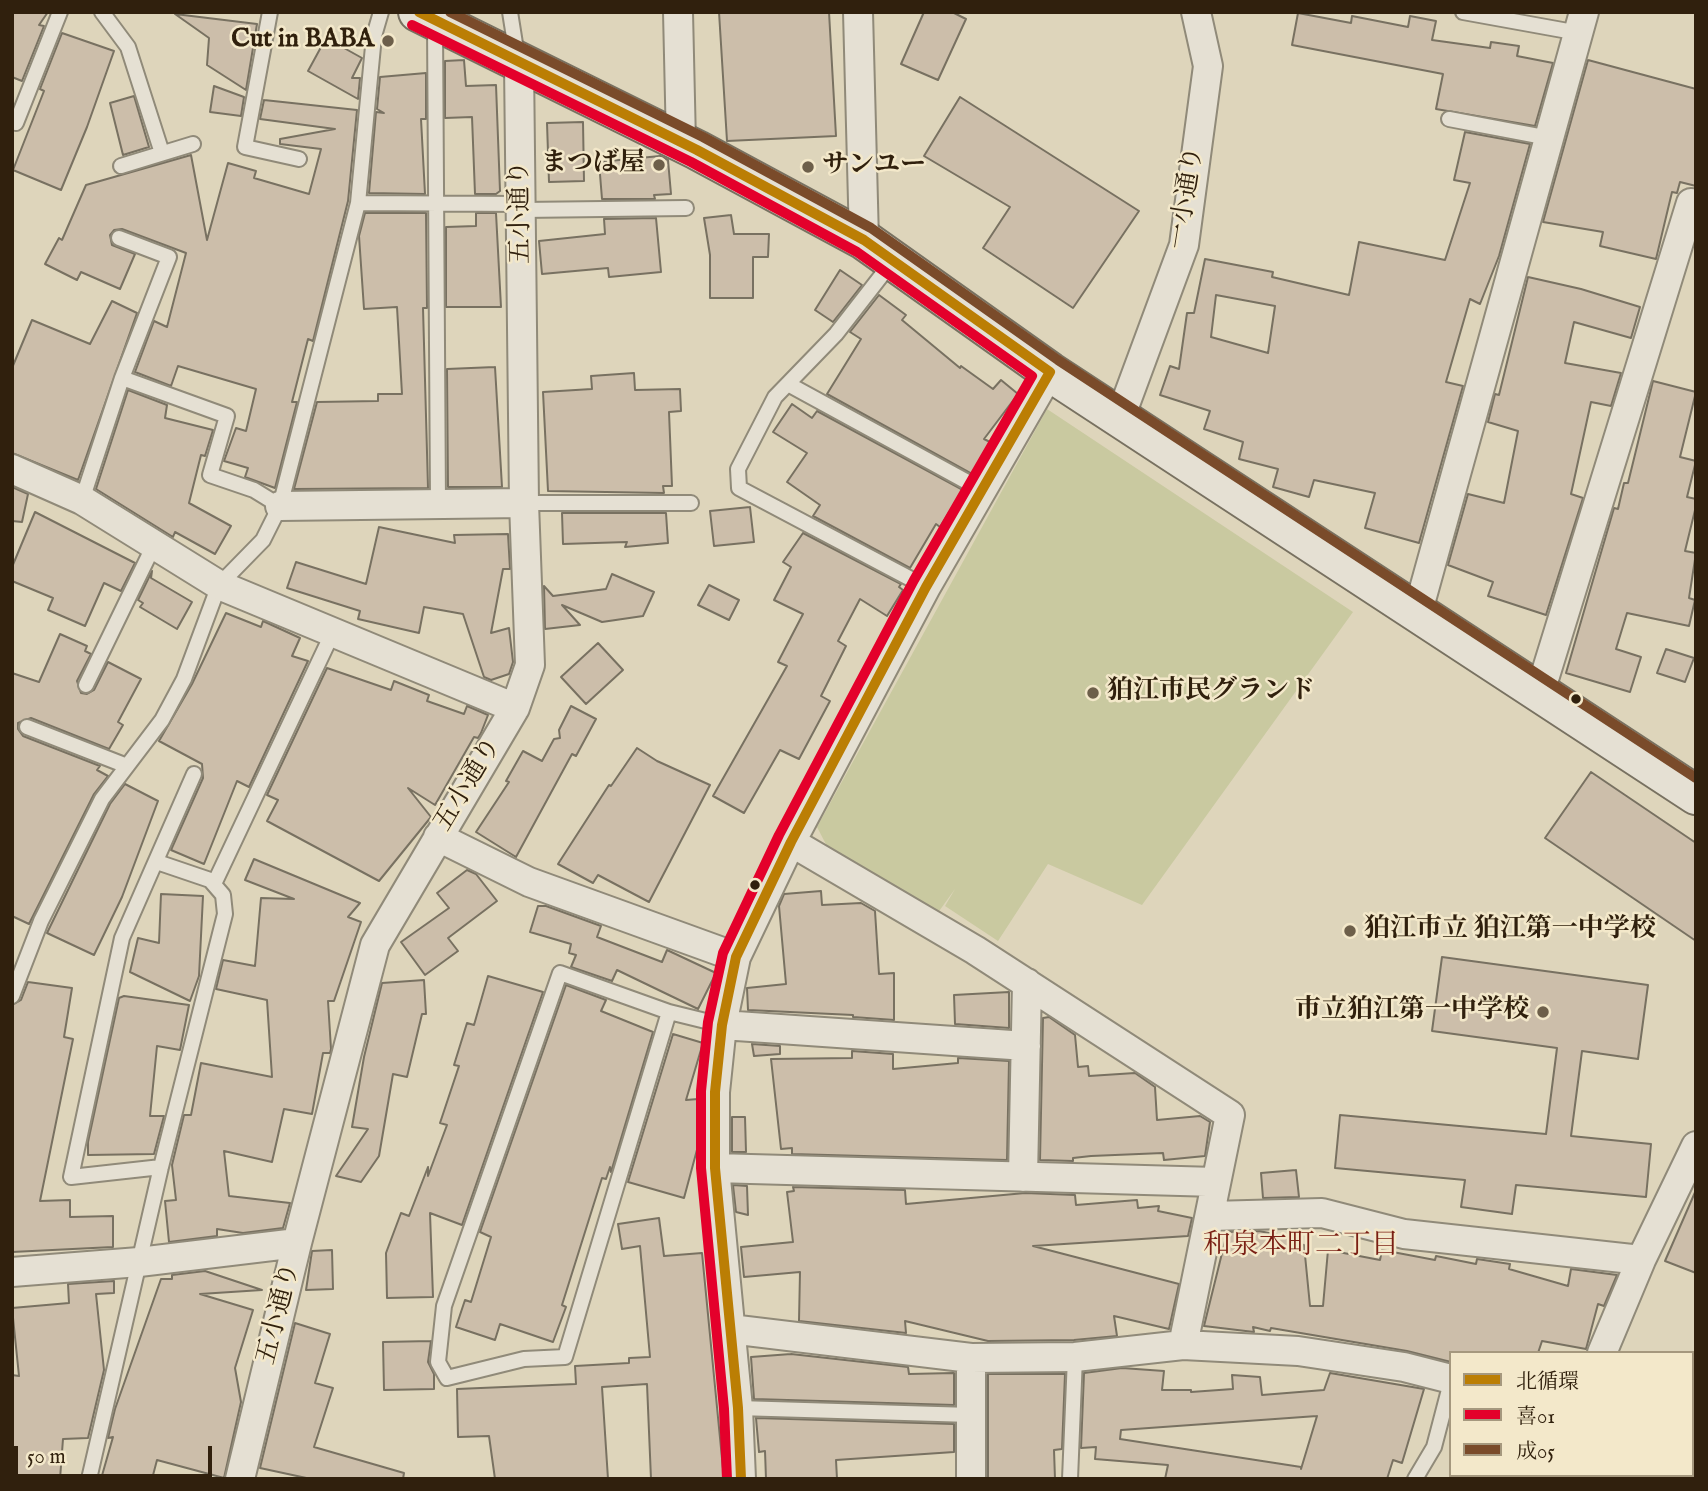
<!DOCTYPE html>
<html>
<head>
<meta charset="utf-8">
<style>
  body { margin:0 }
  #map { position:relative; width:1708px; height:1491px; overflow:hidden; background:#ded5bb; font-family:"IM FELL English","Noto Serif JP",serif }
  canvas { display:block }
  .frame { position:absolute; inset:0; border:14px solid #30200d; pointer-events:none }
  .legend { position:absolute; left:1449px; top:1351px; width:245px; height:126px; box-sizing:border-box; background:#f3e8ca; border:2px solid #a5987e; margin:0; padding:9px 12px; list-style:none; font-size:21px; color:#30200d }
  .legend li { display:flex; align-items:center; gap:14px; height:35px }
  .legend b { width:35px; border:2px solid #a5987e }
  .scale { position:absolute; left:14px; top:1446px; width:198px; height:32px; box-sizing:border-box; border:4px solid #30200d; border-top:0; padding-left:9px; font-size:21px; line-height:24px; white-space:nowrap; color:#30200d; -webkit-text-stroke:5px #f3e8ca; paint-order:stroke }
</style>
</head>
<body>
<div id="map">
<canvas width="1708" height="1491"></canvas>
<div class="frame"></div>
<ul class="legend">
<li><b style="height:9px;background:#bb7e04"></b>北循環</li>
<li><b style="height:9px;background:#e4002b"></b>喜01</li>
<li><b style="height:9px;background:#7a4b2a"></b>成05</li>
</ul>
<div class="scale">50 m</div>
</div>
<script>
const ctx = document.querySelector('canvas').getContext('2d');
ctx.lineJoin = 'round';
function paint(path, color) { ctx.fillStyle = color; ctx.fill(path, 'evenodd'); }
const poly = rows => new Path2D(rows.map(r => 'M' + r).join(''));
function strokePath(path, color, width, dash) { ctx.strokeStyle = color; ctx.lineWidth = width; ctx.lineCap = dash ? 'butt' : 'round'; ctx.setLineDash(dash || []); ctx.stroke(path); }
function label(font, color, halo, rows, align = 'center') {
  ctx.font = font + ' "IM FELL English","Noto Serif JP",serif'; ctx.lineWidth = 5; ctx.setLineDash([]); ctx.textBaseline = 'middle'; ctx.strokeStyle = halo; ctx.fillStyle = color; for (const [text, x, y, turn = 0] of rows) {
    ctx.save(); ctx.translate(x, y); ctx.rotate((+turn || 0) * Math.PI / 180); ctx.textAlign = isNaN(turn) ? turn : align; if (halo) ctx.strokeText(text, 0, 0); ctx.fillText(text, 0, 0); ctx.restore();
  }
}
paint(poly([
  [1047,409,1353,612,1142,905,1048,864,998,941,945,906,955,889,937,914,831,854,817,827]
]), '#c9c9a0');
const building = poly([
  [12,12,48,12,39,25,44,26,22,81,12,77,12,12],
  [719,12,829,12,836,136,727,141,719,12],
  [924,12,952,12,966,19,938,80,901,64,924,12],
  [1298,13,1351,23,1352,16,1408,27,1410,16,1436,21,1432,40,1490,48,1491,42,1519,46,1517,56,1553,63,1535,126,1436,109,1443,74,1292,45,1298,13],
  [175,14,257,24,246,90,207,65,209,38,175,14],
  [62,33,114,51,87,127,61,190,13,170,44,91,40,89,62,33],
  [326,38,362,58,352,78,360,78,358,99,308,71,326,38],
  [464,60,466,86,496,85,500,191,496,194,475,194,472,117,445,118,445,61,464,60],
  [1588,60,1696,89,1696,186,1680,182,1677,193,1672,192,1656,259,1600,246,1603,232,1543,222,1588,60],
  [426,73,426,119,421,119,425,194,369,193,376,112,384,113,377,109,380,77,426,73],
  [214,86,244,97,241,116,210,112,214,86],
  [134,96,149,147,123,155,110,103,134,96],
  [960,97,1139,211,1073,308,983,248,1010,207,924,156,960,97],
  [264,100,357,110,348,201,313,341,308,339,292,402,297,402,275,488,245,477,248,468,224,461,236,428,246,431,256,389,178,366,171,386,135,372,154,321,167,327,186,253,122,229,114,230,110,235,112,245,135,254,120,289,81,272,77,280,45,264,59,238,62,240,86,185,191,155,207,240,228,163,256,171,254,178,309,194,321,149,280,144,280,139,335,129,260,119,264,100],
  [583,122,584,181,549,182,547,123,583,122],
  [1465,132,1530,144,1499,256,1480,304,1470,299,1446,382,1463,386,1419,543,1365,528,1375,493,1314,480,1309,497,1273,487,1278,469,1239,459,1243,442,1204,429,1210,411,1160,395,1170,366,1179,369,1187,313,1194,313,1205,259,1273,272,1272,277,1349,295,1359,242,1445,260,1470,183,1454,180,1465,132],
  [1216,295,1275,306,1268,353,1211,337,1216,295],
  [660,156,668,160,671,194,654,195,655,199,602,199,599,162,660,156],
  [365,213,426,213,427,308,423,308,428,488,294,489,317,402,378,401,378,394,402,394,397,307,364,309,359,236,365,213],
  [476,213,496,213,501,307,446,307,446,227,476,226,476,213],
  [731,215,734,234,769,234,768,257,753,257,753,298,710,298,710,255,704,218,731,215],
  [656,218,661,272,609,277,608,268,542,274,539,241,605,234,604,219,656,218],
  [840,270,862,285,833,322,815,310,840,270],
  [1528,277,1581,289,1640,307,1631,338,1574,322,1565,363,1621,373,1611,406,1591,402,1571,494,1583,498,1546,615,1488,596,1493,582,1448,565,1468,494,1504,503,1518,431,1488,422,1495,394,1499,395,1528,277],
  [879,295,906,315,902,320,960,368,961,366,993,389,1001,380,1018,394,984,439,990,442,972,474,827,394,861,339,850,332,879,295],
  [112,301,137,313,78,480,12,453,12,368,32,320,90,344,112,301],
  [495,367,502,487,448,487,447,369,495,367],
  [634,373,635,390,680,389,681,411,669,412,672,486,663,486,664,493,548,491,543,392,592,389,591,376,634,373],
  [1653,381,1696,392,1680,457,1696,461,1687,497,1696,499,1696,506,1685,551,1696,553,1689,598,1695,600,1689,626,1627,613,1616,649,1641,657,1630,692,1566,673,1614,508,1618,509,1624,483,1628,483,1653,381],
  [128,390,167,405,165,418,213,430,205,456,201,455,189,503,231,526,215,554,175,532,173,537,96,489,128,390],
  [792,404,812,418,817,411,963,490,940,527,936,524,910,568,813,516,820,505,787,482,807,453,773,432,792,404],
  [12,487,28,494,22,522,12,521,12,487],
  [750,507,754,542,714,546,710,511,750,507],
  [35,512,135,563,121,591,104,583,85,626,48,610,53,598,12,581,12,567,35,512],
  [562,513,666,513,668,543,625,547,627,542,563,544,562,513],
  [379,527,455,543,454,535,508,534,510,569,503,569,491,633,509,628,513,662,509,674,491,680,484,677,463,614,424,607,419,633,358,619,360,611,287,588,296,562,366,584,379,527],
  [803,533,901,584,899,587,903,590,887,616,860,599,838,641,846,646,821,696,830,701,799,759,780,750,744,813,713,796,787,666,778,662,803,614,774,600,791,567,783,562,803,533],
  [152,571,151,578,192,602,177,629,140,607,143,603,138,600,152,571],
  [612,574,654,592,643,616,602,622,562,605,580,625,545,629,544,586,553,596,606,589,612,574],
  [709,585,739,600,729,620,698,605,709,585],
  [226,613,261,627,263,621,300,638,292,656,308,661,249,787,237,781,204,864,171,850,203,778,202,764,159,741,192,684,226,613],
  [60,634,87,646,85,651,91,654,77,681,81,693,87,694,94,690,108,662,141,679,118,722,123,725,109,749,31,718,18,723,18,729,23,736,100,766,97,770,108,776,94,794,29,924,12,916,12,673,39,682,60,634],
  [598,643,623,670,586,704,561,677,598,643],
  [1666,649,1694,658,1685,682,1657,673,1666,649],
  [327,668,391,690,394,681,429,695,427,701,464,714,467,706,488,715,481,733,478,738,474,737,435,805,408,788,431,817,379,881,267,821,278,800,267,795,327,668],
  [571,706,596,719,576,756,572,754,516,857,476,832,509,782,506,781,523,751,542,761,554,739,560,738,559,730,571,706],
  [637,748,657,761,710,785,649,902,598,875,593,883,558,864,609,785,611,786,637,748],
  [1591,772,1696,843,1696,941,1545,838,1591,772],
  [125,784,158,801,122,897,94,955,47,933,110,804,125,784],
  [254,859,360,903,348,917,361,922,334,1001,328,1001,331,1049,330,1053,323,1053,312,1114,284,1109,272,1162,224,1151,229,1196,290,1203,283,1228,243,1233,217,1229,217,1236,169,1242,165,1201,176,1200,172,1165,184,1115,191,1115,201,1063,272,1077,267,1000,216,989,223,960,255,966,261,898,294,899,245,880,254,859],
  [467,870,476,874,497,901,448,938,458,951,425,975,401,942,449,908,437,893,467,870],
  [821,891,822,905,861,903,875,911,879,974,894,973,894,1020,853,1017,853,1015,748,1010,747,988,786,984,779,906,784,894,821,891],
  [161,894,203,896,199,976,190,1001,130,972,138,938,159,943,161,894],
  [538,906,546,906,601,926,597,937,662,962,667,950,716,973,698,1009,617,970,612,981,571,967,576,955,569,953,571,944,530,932,538,906],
  [1442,957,1648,985,1638,1059,1582,1051,1571,1136,1651,1144,1646,1197,1516,1185,1512,1214,1461,1207,1465,1180,1335,1168,1340,1115,1546,1134,1557,1048,1432,1031,1442,957],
  [488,976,543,992,462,1225,430,1213,433,1297,387,1298,386,1253,401,1213,409,1216,428,1167,428,1176,447,1125,440,1123,459,1066,454,1065,467,1023,474,1025,488,976],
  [424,980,426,1014,422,1014,407,1077,393,1074,379,1156,361,1182,336,1176,368,1129,352,1127,364,1057,382,983,424,980],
  [28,982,72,988,64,1037,73,1039,40,1201,70,1200,70,1217,113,1216,113,1247,12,1252,12,1005,21,1000,28,982],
  [566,985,606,1000,601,1011,653,1032,611,1172,610,1167,606,1179,602,1178,562,1305,566,1307,553,1342,500,1324,495,1340,456,1327,465,1300,471,1302,491,1237,480,1232,566,985],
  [1009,992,1009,1028,955,1024,954,995,1009,992],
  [124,996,189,1005,180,1050,157,1046,150,1116,164,1116,154,1154,88,1155,88,1142,119,998,124,996],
  [1049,1017,1075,1035,1078,1067,1088,1066,1089,1076,1135,1073,1155,1087,1157,1120,1200,1116,1210,1122,1205,1156,1164,1160,1163,1153,1091,1156,1073,1158,1073,1161,1040,1160,1043,1018,1049,1017],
  [673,1034,703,1043,686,1100,698,1099,698,1146,684,1198,628,1182,673,1034],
  [752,1044,780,1046,780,1054,754,1056,752,1044],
  [852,1051,893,1054,893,1069,958,1063,958,1058,1009,1061,1007,1160,792,1154,792,1148,781,1149,771,1059,852,1058,852,1051],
  [732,1117,745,1117,746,1152,732,1152,732,1117],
  [1296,1170,1299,1197,1263,1198,1261,1173,1296,1170],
  [733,1185,747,1186,748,1215,736,1212,733,1185],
  [793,1187,905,1190,906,1204,1025,1193,1075,1195,1076,1205,1137,1200,1138,1208,1159,1206,1158,1211,1192,1218,1188,1236,1033,1246,1179,1284,1169,1329,1114,1316,1117,1336,1074,1340,988,1341,905,1321,906,1333,799,1321,800,1272,744,1277,741,1247,793,1242,787,1192,794,1191,793,1187],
  [1696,1190,1696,1273,1665,1261,1696,1190],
  [659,1218,664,1256,702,1253,724,1479,651,1479,647,1384,602,1387,608,1479,495,1479,489,1436,458,1437,457,1389,576,1384,575,1366,629,1363,629,1358,650,1357,640,1246,622,1249,618,1224,659,1218],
  [1259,1231,1293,1238,1293,1243,1304,1245,1310,1306,1323,1306,1328,1250,1380,1260,1382,1250,1435,1260,1436,1256,1476,1264,1477,1259,1510,1264,1509,1269,1568,1286,1571,1269,1617,1275,1604,1306,1598,1304,1586,1349,1542,1341,1538,1353,1451,1353,1451,1362,1407,1351,1271,1328,1270,1331,1253,1327,1254,1332,1204,1326,1227,1233,1223,1232,1259,1231],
  [332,1250,333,1289,306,1290,312,1251,332,1250],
  [205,1271,262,1290,200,1294,253,1310,235,1368,241,1402,224,1478,157,1460,152,1479,101,1479,113,1437,108,1438,115,1409,161,1279,172,1279,172,1275,205,1271],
  [114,1281,114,1293,96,1294,104,1370,88,1438,63,1439,60,1479,12,1479,12,1375,19,1376,12,1308,69,1303,68,1284,114,1281],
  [295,1323,330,1334,315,1383,333,1388,314,1447,404,1473,403,1479,311,1479,260,1468,295,1323],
  [431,1341,428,1362,434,1374,434,1389,384,1390,383,1342,431,1341],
  [791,1354,908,1367,909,1374,954,1373,954,1405,754,1399,751,1357,791,1354],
  [1122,1368,1164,1371,1162,1390,1191,1390,1191,1392,1233,1389,1232,1375,1260,1377,1262,1395,1324,1390,1330,1373,1424,1389,1402,1463,1393,1460,1387,1479,1165,1479,1168,1465,1095,1459,1096,1447,1081,1448,1084,1373,1122,1368],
  [1317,1416,1301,1469,1301,1467,1120,1439,1121,1430,1317,1416],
  [988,1374,1065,1374,1062,1449,1054,1450,1055,1479,988,1479,988,1374],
  [756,1418,954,1424,954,1452,836,1460,837,1479,766,1479,765,1451,759,1452,756,1418]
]);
paint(building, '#ccbeaa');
strokePath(building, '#787161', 2);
const lane = poly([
  [102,12,128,47,162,153],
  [270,12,245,147,299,159],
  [510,12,517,56],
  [1463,12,1579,33],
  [435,25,438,503],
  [1449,119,1549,138],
  [16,123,60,12],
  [121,166,193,144],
  [358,203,522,204],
  [522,210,686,208],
  [892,262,836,334,775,397,738,469,739,488,926,587],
  [122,378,227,416,210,475,254,490,280,506],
  [788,384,982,490],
  [82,500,122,378,169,257,119,238],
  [524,503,691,503],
  [86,685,154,545],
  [27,727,127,766],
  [214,884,332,634],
  [12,996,41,921,102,799,162,720,184,679,219,585,263,540,280,506,358,203,374,36,381,12],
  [669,1012,565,1357,524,1359,447,1378,438,1362,444,1306,560,973,669,1012,722,1025],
  [161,1167,71,1177,122,938,194,774],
  [738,1408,971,1415],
  [89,1479,161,1167,225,914,223,895,210,880,157,862],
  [1070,1479,1075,1357],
  [1415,1479,1434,1447,1451,1382]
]);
const street = poly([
  [678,12,681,143],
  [858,12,864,240],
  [1120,418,1184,245,1208,66,1196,12],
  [12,469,82,500,219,585,515,708],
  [280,506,524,503],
  [1418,611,1584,12],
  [1540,692,1691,203,1696,204],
  [438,837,529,882,736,957],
  [791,842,975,950,1230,1115,1183,1345,1298,1351,1404,1367,1451,1379],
  [722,1025,1026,1046],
  [715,1168,1216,1182],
  [1023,1177,1027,983],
  [1211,1216,1322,1213,1404,1234,1641,1260],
  [12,1272,139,1262,297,1243],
  [730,1329,971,1358,1075,1357,1183,1345],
  [1602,1353,1641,1260,1696,1146],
  [971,1358,971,1479],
  [240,1479,297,1243,375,945,515,708,530,665,524,503,519,64],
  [741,1479,738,1408,715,1168,715,1092,722,1025,736,957,791,842,926,587,1050,372],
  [1552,1479,1553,1475],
  [1688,1479,1689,1475]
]);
const secondary = poly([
  [418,12,697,150,864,240,1050,372,1696,795]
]);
strokePath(lane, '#908a79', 18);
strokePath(street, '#908a79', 32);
strokePath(secondary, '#787161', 42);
strokePath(lane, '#e5e0d3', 14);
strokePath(street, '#e5e0d3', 28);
strokePath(secondary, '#e5e0d3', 38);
strokePath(poly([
  [419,12,697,150,864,240,1050,372,926,587,791,842,736,957,722,1025,715,1092,715,1168,738,1408,741,1479]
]), '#bb7e04', 10);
strokePath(poly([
  [412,25,691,162,857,252,1032,376,914,580,779,835,723,953,708,1022,701,1091,701,1168,724,1409,727,1479]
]), '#e4002b', 10);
strokePath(poly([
  [450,12,703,137,871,228,1058,360,1696,778]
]), '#7a4b2a', 10);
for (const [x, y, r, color] of [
  [388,41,7,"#6d5f4a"],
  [659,165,7,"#6d5f4a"],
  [808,167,7,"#6d5f4a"],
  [1093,693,7,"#6d5f4a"],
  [1576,699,6,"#30200d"],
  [755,885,6,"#30200d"],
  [1350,931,7,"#6d5f4a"],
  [1543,1012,7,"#6d5f4a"]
]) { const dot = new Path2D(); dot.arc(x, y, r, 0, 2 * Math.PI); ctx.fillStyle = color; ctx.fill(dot); strokePath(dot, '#f3e8ca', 2.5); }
label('bold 26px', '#30200d', '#f3e8ca', [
  ["Cut in BABA",374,41],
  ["まつば屋",645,165],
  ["サンユー",822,167,"left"],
  ["狛江市民グランド",1107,693,"left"],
  ["狛江市立 狛江第一中学校",1364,931,"left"],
  ["市立狛江第一中学校",1529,1012]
], 'right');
label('26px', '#30200d', '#f3e8ca', [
  ["一小通り",1188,198,-81],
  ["五小通り",522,212,-91],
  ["五小通り",469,785,-59],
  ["五小通り",280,1314,-76]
]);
label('28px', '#7a1f14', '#f3e8ca', [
  ["和泉本町二丁目",1301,1247]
]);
</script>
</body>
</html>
